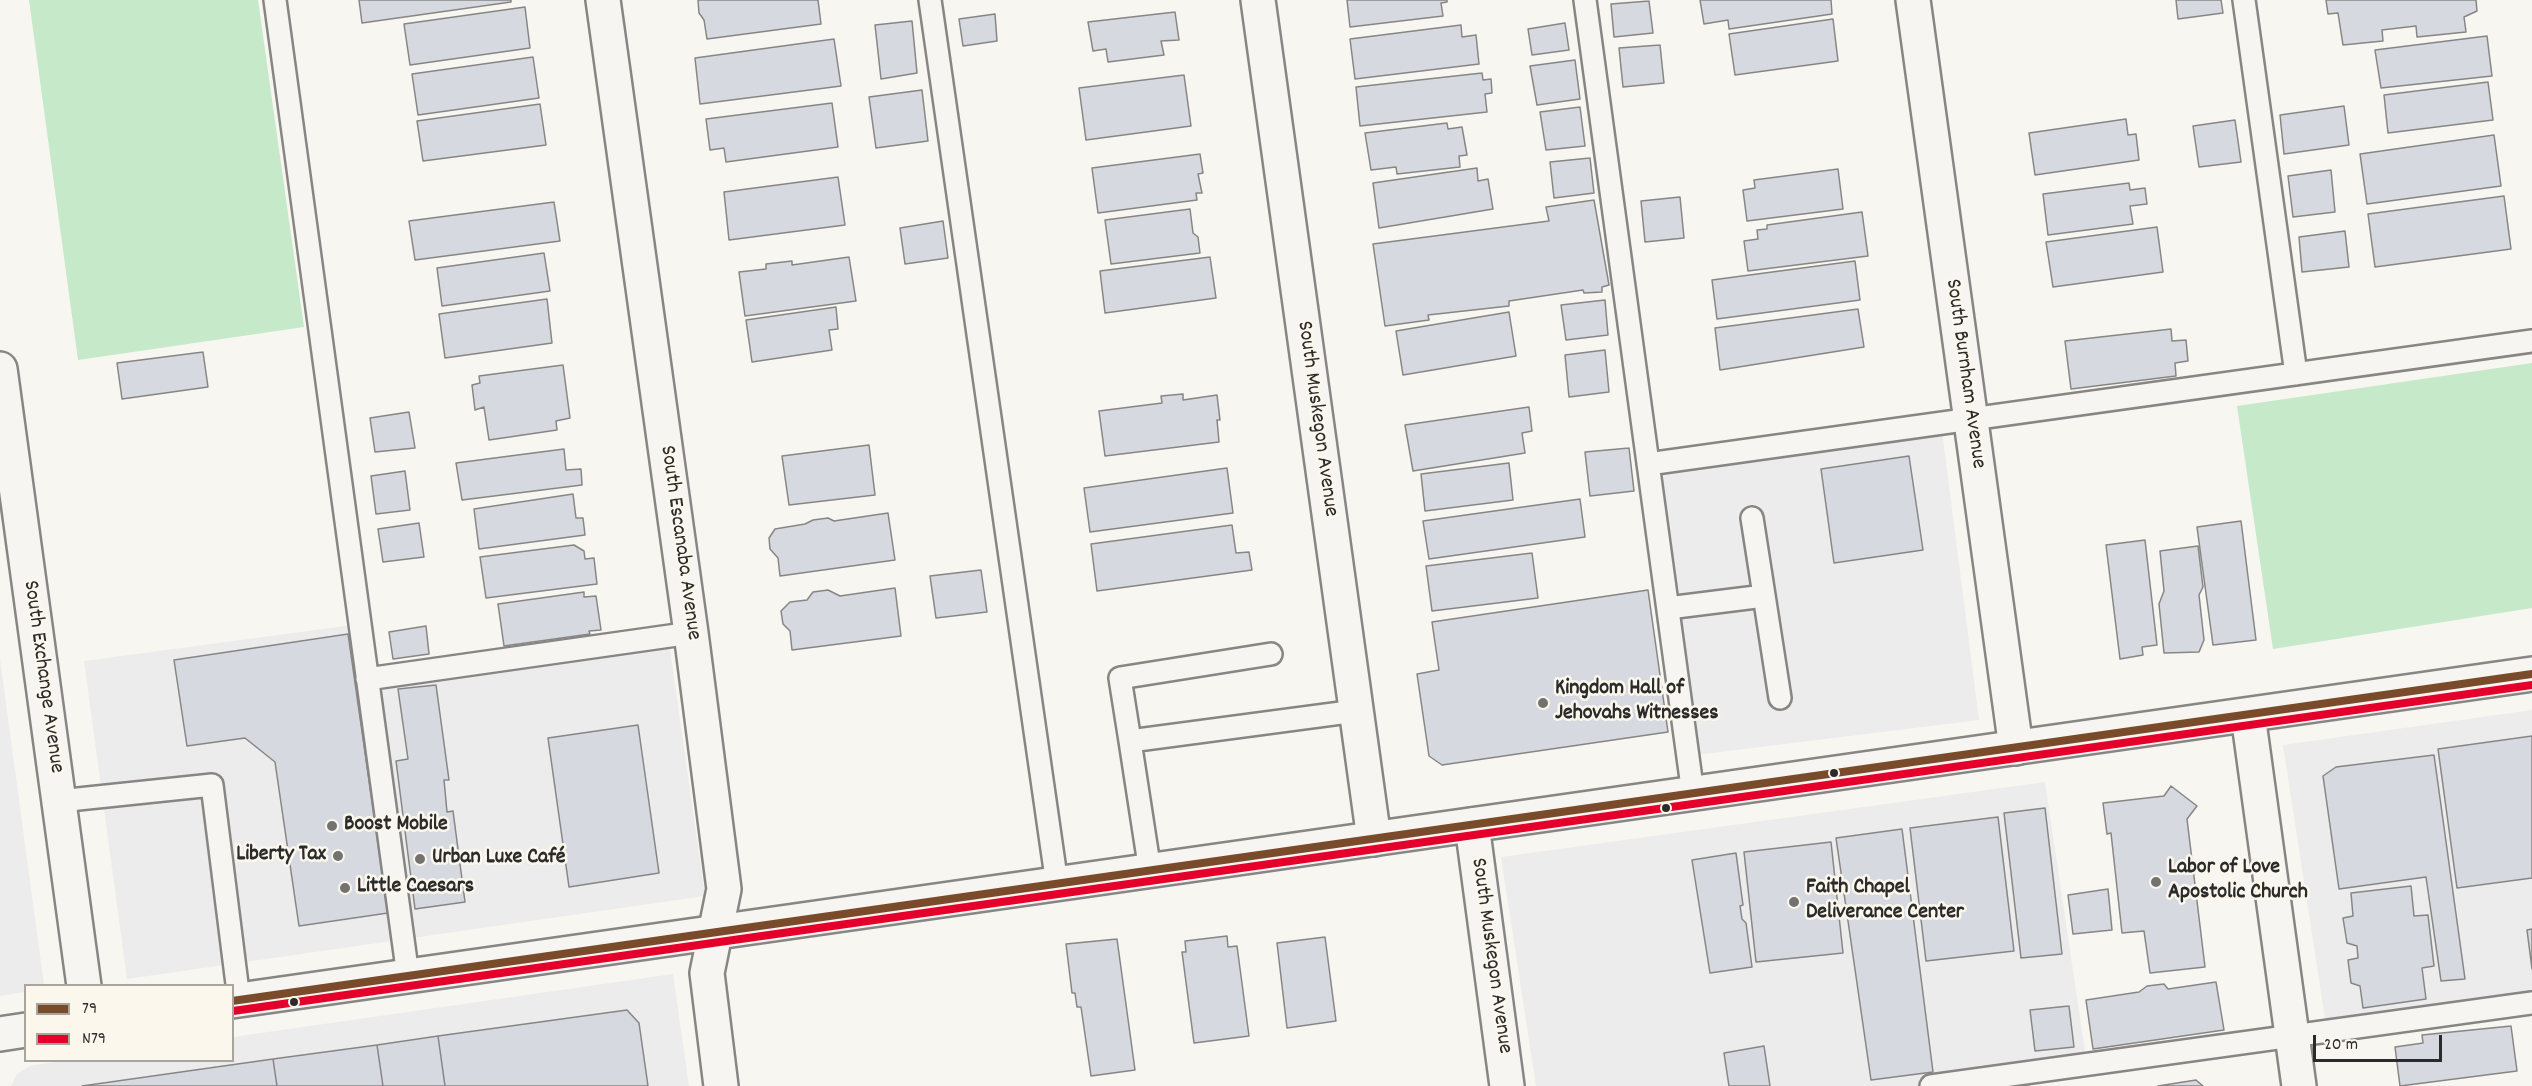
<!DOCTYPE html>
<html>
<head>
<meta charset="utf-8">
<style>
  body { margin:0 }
  #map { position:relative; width:2532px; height:1086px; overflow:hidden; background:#f8f6f0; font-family:Dekko,sans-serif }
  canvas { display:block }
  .legend { position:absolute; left:24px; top:984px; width:210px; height:78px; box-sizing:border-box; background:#fbf7ec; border:2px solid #a8a59f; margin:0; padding:8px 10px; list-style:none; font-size:18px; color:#2b2b2b }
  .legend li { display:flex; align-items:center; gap:12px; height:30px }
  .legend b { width:30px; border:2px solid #a8a59f }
  .scale { position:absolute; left:2313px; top:1035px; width:129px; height:27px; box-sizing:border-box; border:3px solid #2b2b2b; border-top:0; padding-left:8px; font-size:18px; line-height:21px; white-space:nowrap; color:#2b2b2b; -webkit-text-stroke:4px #fbf7ec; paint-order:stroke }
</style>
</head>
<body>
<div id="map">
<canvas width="2532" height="1086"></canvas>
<ul class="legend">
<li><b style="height:8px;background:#7a4b2a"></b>79</li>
<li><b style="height:8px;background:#e4002b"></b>N79</li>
</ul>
<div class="scale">20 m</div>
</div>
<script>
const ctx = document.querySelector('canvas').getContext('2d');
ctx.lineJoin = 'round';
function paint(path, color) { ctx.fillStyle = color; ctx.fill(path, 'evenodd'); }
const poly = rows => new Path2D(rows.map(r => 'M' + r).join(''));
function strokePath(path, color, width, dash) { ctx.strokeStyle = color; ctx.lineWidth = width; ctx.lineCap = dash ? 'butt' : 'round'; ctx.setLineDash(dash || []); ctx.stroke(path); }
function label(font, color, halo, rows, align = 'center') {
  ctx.font = font + ' Dekko,sans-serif'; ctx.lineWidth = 5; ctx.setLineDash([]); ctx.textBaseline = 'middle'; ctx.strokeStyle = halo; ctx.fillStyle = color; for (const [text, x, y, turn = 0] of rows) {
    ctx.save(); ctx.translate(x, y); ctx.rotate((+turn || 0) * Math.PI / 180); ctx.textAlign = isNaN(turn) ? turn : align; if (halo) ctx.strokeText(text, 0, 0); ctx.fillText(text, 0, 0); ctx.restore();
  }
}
paint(poly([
  [1941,423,1979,720,1688,756,1648,464],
  [360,624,367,678,668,635,705,896,127,979,84,661],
  [0,659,44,985,26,986,25,992,0,996],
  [2532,710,2532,1003,2327,1032,2283,745],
  [2045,782,2087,1065,1931,1086,1536,1086,1501,857],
  [673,974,689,1086,11,1086,17,1074,30,1066,67,1060,232,1060,233,1037]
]), '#ececed');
paint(poly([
  [29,0,258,0,304,327,78,360],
  [2532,363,2532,608,2273,649,2237,406]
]), '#c6e9c9');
const building = poly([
  [359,0,511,0,511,2,362,23,359,0],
  [698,0,818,0,821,24,707,39,704,20,699,13,698,0],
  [1347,0,1447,0,1447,2,1441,3,1443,16,1350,27,1347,0],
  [1700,0,1831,0,1832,14,1729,29,1728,20,1704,24,1700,0],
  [2176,0,2221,0,2223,13,2178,19,2176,0],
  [2326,0,2476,0,2477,11,2464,17,2466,32,2417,37,2416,26,2382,30,2383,41,2343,45,2338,13,2328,14,2326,0],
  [1649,1,1653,33,1614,37,1611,4,1649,1],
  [525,7,530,48,410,65,404,24,525,7],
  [1175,12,1179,40,1161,41,1164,55,1108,62,1106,49,1093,51,1088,22,1175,12],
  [995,14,997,41,963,46,959,19,995,14],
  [1833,19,1838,61,1735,75,1729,34,1833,19],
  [912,21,917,73,881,79,875,25,912,21],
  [1565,23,1569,50,1532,55,1528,29,1565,23],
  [1461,25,1462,37,1476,35,1479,64,1355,79,1350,39,1461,25],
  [2487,36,2492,76,2381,88,2375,50,2487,36],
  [834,39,841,86,700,104,695,58,834,39],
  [1660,45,1664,83,1623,87,1619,48,1660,45],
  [533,57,539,98,418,115,412,74,533,57],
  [1575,60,1580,99,1537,105,1530,66,1575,60],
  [1482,73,1483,80,1491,79,1492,93,1485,94,1487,112,1360,126,1356,87,1482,73],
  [1184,75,1191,126,1086,140,1079,88,1184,75],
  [2488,82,2493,120,2388,133,2384,95,2488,82],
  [922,90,928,141,876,148,869,97,922,90],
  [832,103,838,147,726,162,724,148,710,150,706,119,832,103],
  [540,104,546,145,423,161,417,121,540,104],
  [2344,106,2349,145,2284,154,2280,115,2344,106],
  [1580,107,1585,146,1546,150,1540,112,1580,107],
  [2126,119,2128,135,2136,134,2139,160,2035,175,2029,133,2126,119],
  [2235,120,2241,162,2199,167,2193,126,2235,120],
  [1447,123,1448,129,1462,127,1467,155,1459,156,1460,167,1397,174,1396,167,1371,170,1365,133,1447,123],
  [2494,135,2501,186,2367,204,2360,154,2494,135],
  [1200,154,1203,173,1198,174,1202,193,1196,193,1197,200,1098,213,1092,168,1200,154],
  [1590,158,1594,193,1554,198,1550,162,1590,158],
  [1477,168,1478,181,1488,179,1493,209,1379,228,1373,183,1477,168],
  [1838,169,1843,209,1747,221,1743,190,1755,188,1754,180,1838,169],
  [2331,170,2335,212,2293,217,2288,176,2331,170],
  [838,177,845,225,729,240,724,192,838,177],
  [2129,183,2130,190,2145,188,2147,204,2130,206,2133,224,2048,235,2043,194,2129,183],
  [2504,196,2511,249,2375,267,2368,214,2504,196],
  [1680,197,1684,238,1645,242,1641,201,1680,197],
  [1594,200,1609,285,1602,287,1602,292,1584,293,1583,290,1509,301,1509,306,1428,315,1429,320,1385,326,1373,244,1549,221,1546,207,1594,200],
  [554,202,560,241,415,260,409,221,554,202],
  [1190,209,1193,233,1198,237,1200,253,1111,264,1105,220,1190,209],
  [1862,212,1868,256,1748,271,1744,241,1758,239,1757,230,1767,229,1767,225,1862,212],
  [943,221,948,258,905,264,900,228,943,221],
  [2157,227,2163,272,2053,287,2046,242,2157,227],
  [2345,231,2349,267,2302,272,2299,237,2345,231],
  [544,253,550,291,442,306,437,268,544,253],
  [849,257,856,301,745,316,739,272,766,269,766,264,792,261,792,265,849,257],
  [1210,257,1216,298,1105,313,1100,271,1210,257],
  [1855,261,1860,300,1717,319,1712,280,1855,261],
  [547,299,552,343,445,358,439,314,547,299],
  [1605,300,1608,335,1566,340,1561,305,1605,300],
  [836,307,838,329,829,330,832,350,752,362,746,320,836,307],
  [1858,309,1864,347,1720,370,1715,328,1858,309],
  [1509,312,1516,356,1403,375,1396,331,1509,312],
  [2171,329,2172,341,2186,340,2188,361,2175,363,2176,376,2071,389,2065,341,2171,329],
  [1605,350,1609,392,1569,397,1565,355,1605,350],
  [203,352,208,387,122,399,117,363,203,352],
  [563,365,570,418,556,421,557,430,489,440,484,407,475,410,472,385,480,383,479,376,563,365],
  [1183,394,1183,400,1217,395,1220,420,1217,420,1219,442,1105,456,1099,411,1162,403,1161,396,1183,394],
  [1529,407,1532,431,1522,433,1525,453,1413,471,1405,425,1529,407],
  [409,412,415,448,375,452,370,418,409,412],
  [869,445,875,495,789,505,782,456,869,445],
  [1629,448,1634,491,1590,496,1585,452,1629,448],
  [564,449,566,470,581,469,582,485,462,500,456,463,564,449],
  [1909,456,1923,550,1834,563,1821,469,1909,456],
  [1509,463,1513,500,1425,511,1421,474,1509,463],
  [1227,468,1233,513,1090,532,1084,488,1227,468],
  [405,471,410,510,376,514,371,476,405,471],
  [573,494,576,518,583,518,585,535,479,549,474,509,573,494],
  [1580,499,1585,537,1429,559,1423,521,1580,499],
  [888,513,895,560,780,576,778,558,770,549,769,538,775,529,805,524,813,520,828,518,834,521,888,513],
  [2241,521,2256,640,2213,645,2197,527,2241,521],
  [419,523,424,557,383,562,378,529,419,523],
  [1232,525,1236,553,1249,552,1252,570,1097,591,1091,544,1232,525],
  [2145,540,2157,645,2142,647,2143,655,2120,659,2106,545,2145,540],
  [574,545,584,551,585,559,594,558,597,584,486,598,480,557,574,545],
  [2198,546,2203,587,2199,595,2204,640,2199,652,2164,653,2159,604,2164,591,2160,551,2198,546],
  [1532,553,1538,598,1432,611,1426,566,1532,553],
  [981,570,987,612,936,618,930,576,981,570],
  [895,588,901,636,792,650,790,631,783,624,781,611,790,602,807,600,813,592,828,590,840,596,895,588],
  [1648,590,1668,732,1442,765,1429,756,1417,674,1439,670,1432,622,1648,590],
  [584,592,584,597,596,596,601,630,589,631,590,634,504,646,498,604,584,592],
  [426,626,429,654,393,659,389,632,426,626],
  [348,634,388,913,299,926,275,762,245,738,187,746,174,660,348,634],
  [436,685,449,780,444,780,447,812,453,811,465,902,415,909,396,761,408,759,398,689,436,685],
  [638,725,659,873,569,887,548,738,638,725],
  [2532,736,2532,878,2457,888,2438,749,2532,736],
  [2434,755,2465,979,2441,981,2426,877,2339,889,2323,776,2336,767,2434,755],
  [2171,786,2197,806,2187,819,2205,967,2150,973,2144,931,2122,933,2111,833,2107,834,2103,803,2164,796,2171,786],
  [2045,808,2062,954,2021,958,2004,813,2045,808],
  [1998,817,2014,951,1926,961,1910,828,1998,817],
  [1902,829,1933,1072,1871,1080,1836,838,1902,829],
  [1831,842,1843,953,1756,962,1744,852,1831,842],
  [1736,853,1743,905,1740,906,1742,919,1746,923,1752,967,1710,973,1692,860,1736,853],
  [2411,886,2414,916,2428,915,2434,966,2422,968,2426,999,2363,1008,2360,986,2351,983,2348,960,2358,958,2357,946,2347,943,2343,918,2353,916,2351,893,2411,886],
  [2108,889,2112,930,2073,934,2068,895,2108,889],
  [2532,929,2532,969,2527,930,2532,929],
  [1227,936,1228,947,1237,946,1249,1036,1194,1043,1182,952,1186,952,1185,941,1227,936],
  [1325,937,1336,1021,1287,1028,1277,943,1325,937],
  [1117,939,1135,1070,1091,1076,1081,1007,1077,1007,1075,993,1072,993,1066,944,1117,939],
  [2216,982,2224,1030,2093,1049,2086,1000,2139,992,2147,986,2164,984,2168,989,2216,982],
  [2069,1006,2074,1047,2035,1051,2030,1010,2069,1006],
  [627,1010,639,1023,648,1086,445,1086,438,1036,627,1010],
  [2511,1026,2517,1071,2400,1086,2395,1047,2423,1043,2422,1035,2511,1026],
  [438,1036,445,1086,383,1086,377,1045,438,1036],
  [377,1045,383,1086,277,1086,273,1059,377,1045],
  [1764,1046,1770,1086,1729,1086,1724,1053,1764,1046],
  [273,1059,277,1086,82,1086,273,1059],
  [2196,1080,2203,1086,2158,1086,2196,1080]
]);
paint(building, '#d6d9e0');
strokePath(building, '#878684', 1.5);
const lane = poly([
  [275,0,408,976],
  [930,0,1057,884],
  [1585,0,1693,794],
  [2244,0,2296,374],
  [1648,464,2532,341],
  [1752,518,1780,698],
  [1668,608,1764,596],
  [367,679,691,633],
  [1130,741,1120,678,1271,654],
  [59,801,212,785,239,1000],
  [1150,871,1130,741,1356,711],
  [1931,1086,2532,1003]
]);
const street = poly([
  [603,0,691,633,724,889,707,973,721,1086],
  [1258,0,1374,839],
  [1913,0,2016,748],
  [2248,715,2299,1086],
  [1472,825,1507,1086]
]);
const secondary = poly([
  [0,369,84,986],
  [232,1001,2532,674],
  [0,1034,26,1030]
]);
strokePath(lane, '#878684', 26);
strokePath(street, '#878684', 38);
strokePath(secondary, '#878684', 38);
strokePath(lane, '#f6f5f1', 21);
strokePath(street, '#f6f5f1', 33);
strokePath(secondary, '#f6f5f1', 33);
strokePath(poly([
  [232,1001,2532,674]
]), '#7a4b2a', 8);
strokePath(poly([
  [233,1011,2532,685]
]), '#e4002b', 8);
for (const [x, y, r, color] of [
  [1543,703,6,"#737270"],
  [1834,773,5,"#2b2b2b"],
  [1666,808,5,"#2b2b2b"],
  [332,826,6,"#737270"],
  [338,856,6,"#737270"],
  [420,859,6,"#737270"],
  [2156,882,6,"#737270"],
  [345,888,6,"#737270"],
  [1794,902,6,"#737270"],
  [294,1002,5,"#2b2b2b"]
]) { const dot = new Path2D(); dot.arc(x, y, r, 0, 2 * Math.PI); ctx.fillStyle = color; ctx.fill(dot); strokePath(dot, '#fbf7ec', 2); }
label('22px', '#2b2b2b', '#fbf7ec', [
  ["South Burnham Avenue",1964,374,82],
  ["South Muskegon Avenue",1316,419,82],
  ["South Escanaba Avenue",679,543,82],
  ["South Exchange Avenue",42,677,82],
  ["South Muskegon Avenue",1490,956,82]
]);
label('bold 22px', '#2b2b2b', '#fbf7ec', [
  ["Kingdom Hall of",1555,690],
  ["Jehovahs Witnesses",1555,715],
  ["Boost Mobile",344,826],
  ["Liberty Tax",326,856,"right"],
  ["Urban Luxe Café",432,859],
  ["Labor of Love",2168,869],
  ["Apostolic Church",2168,894],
  ["Little Caesars",357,888],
  ["Faith Chapel",1806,889],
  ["Deliverance Center",1806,914]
], 'left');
</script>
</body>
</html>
